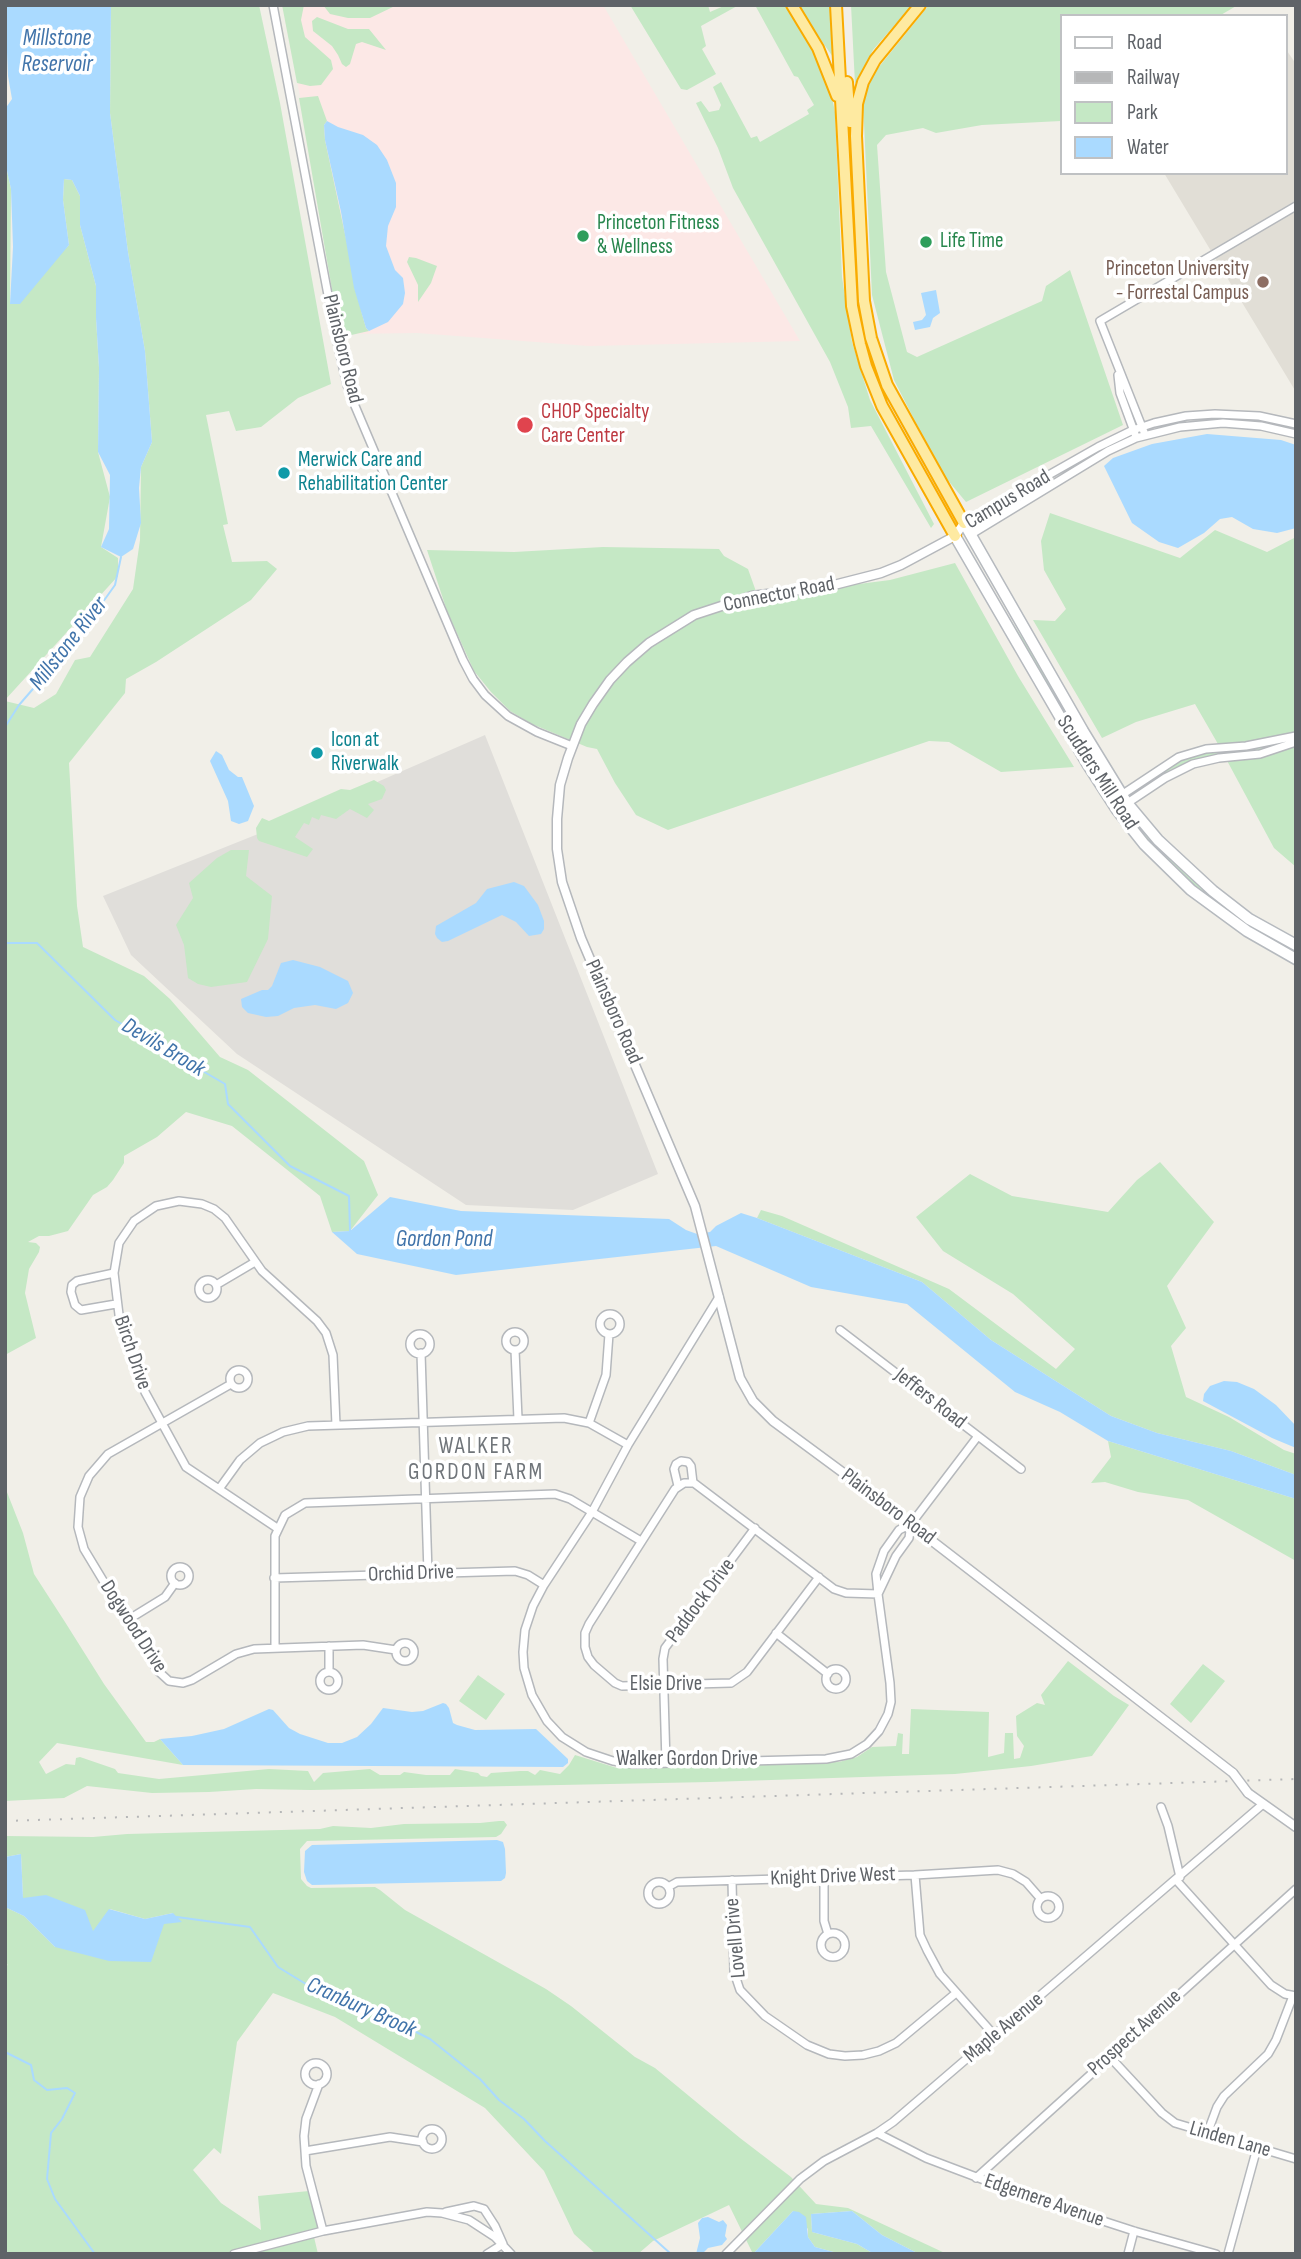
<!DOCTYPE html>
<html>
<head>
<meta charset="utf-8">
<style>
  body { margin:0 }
  #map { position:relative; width:1301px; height:2259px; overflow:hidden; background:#f1efe8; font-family:"Sofia Sans Condensed",sans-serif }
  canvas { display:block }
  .frame { position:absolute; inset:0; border:7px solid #5f6368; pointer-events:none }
  .legend { position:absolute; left:1060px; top:14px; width:228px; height:161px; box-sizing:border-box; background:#fff; border:2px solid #bfc1c3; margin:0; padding:9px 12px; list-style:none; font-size:21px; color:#5f6368 }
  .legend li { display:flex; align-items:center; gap:14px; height:35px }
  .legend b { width:35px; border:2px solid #bfc1c3 }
</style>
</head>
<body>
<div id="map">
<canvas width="1301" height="2259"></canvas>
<div class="frame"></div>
<ul class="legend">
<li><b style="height:9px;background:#fff"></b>Road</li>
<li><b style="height:9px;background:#b6b7b8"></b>Railway</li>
<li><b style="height:19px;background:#c5e8c5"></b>Park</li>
<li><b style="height:19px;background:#aadaff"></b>Water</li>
</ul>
</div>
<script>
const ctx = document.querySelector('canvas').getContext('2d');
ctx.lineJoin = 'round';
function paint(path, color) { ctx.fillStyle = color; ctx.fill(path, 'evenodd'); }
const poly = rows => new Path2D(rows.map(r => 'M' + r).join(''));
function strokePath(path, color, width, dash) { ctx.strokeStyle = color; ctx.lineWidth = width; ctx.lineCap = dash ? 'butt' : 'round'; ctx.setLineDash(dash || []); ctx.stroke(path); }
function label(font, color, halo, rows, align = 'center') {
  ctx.font = font + ' "Sofia Sans Condensed",sans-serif'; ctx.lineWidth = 7; ctx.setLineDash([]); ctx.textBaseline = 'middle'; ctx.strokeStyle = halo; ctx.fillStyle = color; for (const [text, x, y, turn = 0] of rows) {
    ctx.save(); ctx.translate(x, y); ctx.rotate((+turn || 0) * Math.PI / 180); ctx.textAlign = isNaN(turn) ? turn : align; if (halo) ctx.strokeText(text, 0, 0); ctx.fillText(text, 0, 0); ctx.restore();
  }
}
paint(poly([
  [485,735,658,1174,573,1210,466,1205,237,1054,131,955,103,896,258,834]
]), '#e0deda');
paint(poly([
  [1285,48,1296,64,1296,392,1164,173,1285,173]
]), '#e1ded6');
paint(poly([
  [282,5,603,5,800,341,589,346,417,333,347,334]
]), '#fce8e6');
paint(poly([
  [111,5,259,5,280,103,331,384,298,398,261,427,236,431,229,411,206,415,228,524,223,525,232,562,267,561,277,569,251,600,156,662,126,679,125,693,69,763,77,906,83,947,144,976,170,999,220,1057,248,1070,364,1161,378,1195,350,1231,332,1232,320,1196,232,1126,186,1112,157,1137,124,1156,124,1163,113,1180,107,1187,93,1195,68,1231,49,1236,39,1236,28,1242,36,1243,40,1247,39,1252,29,1269,25,1293,36,1338,5,1355,5,701,34,708,56,694,75,660,90,657,133,589,140,540,141,467,152,442,145,351,128,252,110,113],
  [282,5,304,5,301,20,305,37,331,60,333,69,321,85,310,86,297,83],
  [323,5,397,5,370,18,348,18,330,14],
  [630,5,708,5,710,12,726,5,739,5,701,26,706,46,702,49,716,74,687,90,681,89],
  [755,5,785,5,814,49,828,79,835,112,842,277,852,342,870,400,934,524,931,528,871,426,851,428,848,407,830,362,733,188,718,148,696,103,701,101,709,112,719,110,721,105,713,87,721,82,751,138,757,136,760,142,809,114,807,110,814,105,798,77,794,76],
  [796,5,833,5,836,33,833,57],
  [851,5,912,5,873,50,855,84],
  [929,5,1238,5,1219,16,1061,16,1061,121,982,125,936,133,923,128,886,135,877,145,886,272,907,352,917,357,1042,301,1046,286,1070,270,1123,425,966,502,941,472,894,380,872,295,863,102,870,78],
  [317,17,348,29,369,29,386,50,362,42,356,44,350,64,346,67,342,64,338,55,332,46,313,31,312,21],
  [318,96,327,121,324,125,325,140,362,314,366,328,369,331,347,336,335,307,299,98],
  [5,162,11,189,10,304,69,245,63,200,64,179,72,180,80,196,80,225,96,286,96,318,99,368,98,452,110,497,101,547,118,558,118,576,5,700],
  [409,257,416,258,437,266,431,283,418,302,418,285,407,262],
  [1050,513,1180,558,1215,530,1267,552,1296,537,1296,867,1274,848,1224,755,1191,761,1170,770,1150,784,1148,780,1180,761,1203,753,1222,751,1195,704,1136,722,1102,738,1033,620,1055,621,1066,609,1044,570,1041,541],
  [603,547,719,549,724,556,748,569,758,597,890,580,955,563,1018,676,1074,767,1001,772,949,742,929,741,668,830,636,815,615,783,597,749,587,747,532,724,510,711,491,692,474,671,447,611,427,550,514,552],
  [999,603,1034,655,1113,790,1111,791,1057,706],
  [374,780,384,786,386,790,382,799,368,804,374,810,367,818,350,809,336,819,321,815,319,820,312,817,309,825,304,823,295,837,313,849,307,857,259,841,257,838,256,828,262,818,269,821,341,789,350,790],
  [1125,812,1150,840,1209,894,1269,936,1296,950,1296,953,1254,933,1199,893,1161,856,1124,813],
  [231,850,249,850,246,876,272,896,268,939,247,982,211,987,198,984,188,978,184,945,176,925,193,898,189,883,217,858],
  [1160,1162,1214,1222,1167,1286,1186,1328,1171,1346,1186,1397,1229,1417,1284,1450,1296,1454,1296,1475,1231,1451,1157,1433,1111,1416,991,1340,922,1282,757,1218,761,1210,782,1216,949,1289,1056,1369,1075,1349,1013,1294,943,1251,916,1217,970,1174,1012,1196,1108,1212,1137,1180],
  [1108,1441,1296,1499,1296,1561,1188,1500,1138,1492,1105,1482,1091,1483,1111,1457],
  [5,1487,23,1533,34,1574,65,1622,104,1684,146,1742,154,1742,160,1739,183,1765,57,1743,39,1762,46,1774,66,1764,75,1765,76,1758,80,1757,115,1769,118,1773,159,1779,269,1769,308,1771,314,1782,323,1773,370,1769,380,1775,400,1775,404,1772,426,1775,450,1775,455,1769,478,1773,481,1776,487,1777,491,1773,520,1771,528,1771,535,1775,540,1770,560,1774,569,1765,575,1755,617,1768,839,1762,857,1757,872,1747,896,1746,898,1733,903,1734,902,1754,909,1754,911,1709,989,1712,988,1757,1004,1753,1005,1733,1013,1733,1014,1759,1020,1758,1024,1746,1017,1736,1016,1716,1037,1703,1045,1705,1041,1695,1068,1661,1114,1696,1129,1705,1092,1756,1031,1766,955,1774,710,1782,311,1790,256,1789,209,1792,152,1793,87,1786,64,1798,5,1801],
  [1203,1664,1225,1681,1191,1723,1170,1704],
  [478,1675,505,1694,486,1720,459,1701],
  [499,1821,504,1821,507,1825,501,1834,496,1837,307,1841,300,1849,301,1879,307,1886,311,1888,375,1887,380,1890,405,1910,546,1989,571,2006,635,2057,655,2068,740,2138,791,2177,816,2204,848,2208,947,2254,919,2254,882,2235,852,2211,811,2214,812,2232,857,2244,874,2254,841,2254,815,2247,808,2237,808,2229,793,2211,753,2254,729,2205,653,2241,638,2254,596,2254,574,2234,544,2171,485,2108,335,2017,273,1993,237,2042,221,2154,214,2148,193,2170,221,2203,261,2230,258,2196,309,2191,321,2236,314,2237,318,2254,5,2254,5,1966,8,1965,5,1963,5,1907,24,1916,55,1947,164,1923,173,1913,145,1919,110,1909,93,1932,23,1898,21,1854,5,1857,5,1836,93,1837,127,1834,320,1829,333,1826,371,1828,404,1824,480,1823]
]), '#c5e8c5');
paint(poly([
  [5,5,111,5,110,113,128,252,145,351,152,442,141,467,139,488,141,523,133,549,121,557,101,547,109,529,110,475,98,452,99,368,96,318,96,286,80,225,80,196,72,180,64,179,63,200,69,245,20,304,10,304,13,247,11,189,5,162,5,109,12,99,8,76],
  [327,121,338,127,363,135,377,145,387,160,396,183,396,207,388,226,386,246,395,270,403,278,405,293,403,304,388,322,369,331,366,328,354,288,341,212,325,140,324,125],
  [936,290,940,313,933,318,930,327,915,330,913,322,922,320,926,315,921,293],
  [1207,434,1281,440,1296,445,1296,528,1277,533,1253,529,1232,517,1220,519,1204,533,1178,548,1159,542,1132,523,1104,466,1113,458,1152,444],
  [216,751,222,755,229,770,238,777,242,777,254,806,248,821,239,824,231,821,228,801,210,761],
  [514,882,524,886,538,905,544,921,544,929,541,934,529,936,516,922,502,915,448,941,442,942,437,938,435,934,436,926,476,903,487,889],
  [293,960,320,967,348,981,353,993,348,1003,336,1009,315,1005,294,1008,278,1016,266,1017,248,1013,242,1007,241,999,262,990,268,990,272,986,281,963],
  [390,1197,461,1211,669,1219,686,1230,697,1234,710,1232,716,1226,741,1213,757,1218,922,1282,991,1340,1111,1416,1157,1433,1231,1451,1296,1475,1296,1499,1108,1441,1060,1412,1015,1392,907,1304,811,1287,716,1246,456,1275,357,1254,332,1232,350,1231],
  [1224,1381,1237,1382,1254,1389,1276,1405,1296,1426,1296,1448,1272,1438,1203,1401,1204,1394,1210,1386],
  [443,1703,446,1704,449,1708,453,1723,457,1725,475,1730,536,1729,568,1759,568,1763,563,1767,183,1765,160,1739,192,1736,224,1729,269,1709,273,1710,289,1728,300,1734,328,1743,342,1743,357,1737,371,1724,383,1708,412,1712,423,1711],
  [497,1840,503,1842,505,1849,506,1873,505,1878,501,1881,312,1885,307,1881,304,1872,305,1851,312,1845],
  [21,1854,23,1898,46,1895,85,1910,93,1931,109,1909,145,1919,173,1913,182,1922,164,1924,151,1962,109,1961,55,1947,24,1916,5,1907,5,1857],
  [793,2211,799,2212,806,2217,808,2237,815,2247,841,2254,753,2254],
  [852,2211,882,2235,919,2254,874,2254,857,2244,812,2232,811,2214],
  [708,2217,719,2222,723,2220,727,2225,725,2236,727,2239,722,2245,708,2248,702,2254,696,2254,700,2238,698,2223,702,2218]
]), '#aadaff');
strokePath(poly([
  [5,727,19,705,78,637,115,585,121,557],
  [5,943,37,943,115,1020,225,1084,228,1104,290,1166,349,1196,350,1231],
  [177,1917,250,1927,278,1967,332,2000,387,2017,430,2039,480,2079,499,2100,524,2119,545,2141,671,2254],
  [5,2052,31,2065,34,2080,47,2090,67,2088,75,2093,62,2119,51,2133,47,2179,55,2199,95,2254]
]), '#aadaff', 2);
const minor = poly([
  [273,5,336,337,347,385,355,406,463,660,473,679,485,695,508,716,537,732,572,746],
  [1118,375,1120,393,1135,434],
  [1144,432,1100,321,1296,206],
  [964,523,1098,447,1133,430,1154,423,1186,416,1215,414,1259,416,1296,424],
  [970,535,1108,451,1136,438,1180,427,1223,423,1261,426,1296,434],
  [1111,802,1179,757,1206,749,1246,746,1296,736],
  [1117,810,1165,778,1193,764,1219,758,1260,754,1296,742],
  [114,1273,77,1281,72,1285,71,1292,75,1305,81,1310,116,1304],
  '199 1289a9 9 0 1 1 18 0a9 9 0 1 1-18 0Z',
  [216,1285,255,1262],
  [719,1297,628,1445,592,1512,544,1585,533,1606,525,1630,523,1652,524,1668,532,1695,547,1721,562,1737,586,1752,613,1761,634,1764,826,1759,851,1754,867,1744,879,1731,888,1714,891,1702,890,1683,878,1594,846,1593,834,1589,694,1483,684,1483,675,1489,589,1624,585,1633,585,1647,588,1657,594,1665,615,1683,622,1686,731,1683,747,1672,819,1577],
  '600 1324a10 10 0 1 1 20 0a10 10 0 1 1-20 0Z',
  [840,1330,1021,1469],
  '506 1341a9 9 0 1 1 18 0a9 9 0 1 1-18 0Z',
  '410 1344a10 10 0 1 1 20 0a10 10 0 1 1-20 0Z',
  [515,1350,518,1419],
  [421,1353,428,1573],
  '230 1379a9 9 0 1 1 18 0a9 9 0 1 1-18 0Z',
  [231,1384,108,1454,89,1476,80,1497,78,1527,84,1549,157,1670,169,1681,183,1683,192,1680,236,1654,254,1649,363,1645,396,1650],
  [589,1423,606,1375,609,1334],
  [678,1486,674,1469,676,1464,681,1461,688,1462,691,1466,693,1483],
  [219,1489,240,1460,260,1443,283,1432,308,1426,564,1418,589,1423,628,1445],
  [911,1524,909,1538,896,1556,878,1594,876,1574,884,1551,899,1530,911,1524,978,1436],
  [277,1528,186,1467,145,1392,120,1323,114,1273,119,1243,134,1221,156,1206,179,1201,202,1204,214,1209,225,1218,262,1271,317,1321,326,1333,333,1355,336,1425],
  '171 1576a9 9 0 1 1 18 0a9 9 0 1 1-18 0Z',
  [274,1578,515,1571,528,1575,544,1585],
  [126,1621,165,1597,175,1583],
  [776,1633,828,1674],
  '396 1652a9 9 0 1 1 18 0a9 9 0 1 1-18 0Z',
  [329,1646,329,1672],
  [275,1648,275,1536,285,1515,305,1503,555,1494,570,1499,641,1541],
  '826 1679a10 10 0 1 1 20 0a10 10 0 1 1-20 0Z',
  '320 1681a9 9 0 1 1 18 0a9 9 0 1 1-18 0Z',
  [666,1763,663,1659,665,1648,755,1528],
  [1161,1807,1168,1826,1180,1877],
  [915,1875,920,1935,927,1950,940,1974,995,2036],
  [824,1878,824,1921,828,1934],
  [732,1880,734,1972,740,1990,765,2016,807,2045,829,2054,845,2056,863,2055,879,2051,896,2043,956,1993],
  [1177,1881,1271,1985,1285,1994,1296,1996],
  '648 1893a11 11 0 1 1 22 0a11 11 0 1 1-22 0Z',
  [668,1887,677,1882,915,1875,998,1870,1013,1874,1026,1882,1040,1898],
  '1037 1907a11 11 0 1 1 22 0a11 11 0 1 1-22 0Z',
  '821 1945a12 12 0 1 1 24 0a12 12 0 1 1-24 0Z',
  [1109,2056,1162,2113,1175,2123,1296,2159],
  '305 2074a11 11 0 1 1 22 0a11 11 0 1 1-22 0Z',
  [319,2084,306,2119,304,2136,306,2166,323,2231],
  '422 2139a10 10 0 1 1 20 0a10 10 0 1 1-20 0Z',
  [877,2133,926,2158,1029,2197,1134,2231,1216,2254],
  [1207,2134,1217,2107,1224,2096,1268,2054,1276,2040,1293,1996],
  [305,2151,390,2137,423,2142],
  [976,2178,1296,1889],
  [446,2212,474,2206,484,2209,495,2226,503,2244,487,2254],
  [234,2254,323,2231,427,2212,442,2213,469,2220,495,2237,511,2254],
  [726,2254,800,2179,824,2161,877,2133,893,2122,1263,1804],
  [1128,2254,1134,2231],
  [1228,2254,1257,2148]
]);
const tertiary = poly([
  [964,523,955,536,901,565,881,573,830,586,752,596,694,615,649,643,627,662,610,680,593,704,581,724,568,758,560,785,557,819,557,849,562,882,581,938,695,1206,740,1378,753,1401,773,1421,857,1483,1233,1773],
  [1248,1793,1296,1827]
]);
const secondary = poly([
  [964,523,1083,731,1127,803,1158,840,1213,891,1249,919,1296,945],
  [955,536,1088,765,1117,810,1144,844,1191,890,1247,931,1296,959]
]);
const trunk = poly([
  [792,5,818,48,837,96],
  [836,5,852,306,860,344,866,366,882,406,955,536],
  [920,5,875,60,863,82,857,104,856,136,864,301,871,338,887,385,964,523],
  [847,82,850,122]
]);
strokePath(minor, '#b5b8bc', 10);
strokePath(tertiary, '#b5b8bc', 11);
strokePath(secondary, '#b6babf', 13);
strokePath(trunk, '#f9ab00', 14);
strokePath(minor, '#fff', 7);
strokePath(tertiary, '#fff', 8);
strokePath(secondary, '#fff', 10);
strokePath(trunk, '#feeaa1', 10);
strokePath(poly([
  [5,1821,1296,1779]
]), '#b6b7b8', 2, [2, 9]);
const tertiaryBridge = poly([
  [1233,1773,1248,1793]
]);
strokePath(tertiaryBridge, '#b5b8bc', 11, []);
strokePath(tertiaryBridge, '#fff', 8);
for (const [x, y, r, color] of [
  [583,236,7,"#2e9e5b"],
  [926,242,7,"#2e9e5b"],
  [1263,282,7,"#8d6e63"],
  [525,425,9,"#e0444e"],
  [284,473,7,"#0f9aa8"],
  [317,753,7,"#0f9aa8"]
]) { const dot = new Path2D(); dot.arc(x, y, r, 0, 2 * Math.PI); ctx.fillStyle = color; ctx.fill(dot); strokePath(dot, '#fff', 2.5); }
label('21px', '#27864d', '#fff', [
  ["Princeton Fitness",597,224],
  ["& Wellness",597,248],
  ["Life Time",940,242]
], 'left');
label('21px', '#785e54', '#fff', [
  ["Princeton University",1249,270],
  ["- Forrestal Campus",1249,294]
], 'right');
label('21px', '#5f6368', '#fff', [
  ["Plainsboro Road",342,349,76],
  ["Campus Road",1008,500,-31],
  ["Connector Road",779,595,-11],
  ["Scudders Mill Road",1097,773,57],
  ["Plainsboro Road",613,1012,66],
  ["Birch Drive",132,1353,71],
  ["Jeffers Road",930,1399,38],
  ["Plainsboro Road",888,1507,37],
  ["Orchid Drive",411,1574,-2],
  ["Paddock Drive",701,1601,-53],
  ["Dogwood Drive",133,1627,57],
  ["Elsie Drive",666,1685],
  ["Walker Gordon Drive",687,1760],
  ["Knight Drive West",833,1877,-2],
  ["Lovell Drive",736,1938,-95],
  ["Maple Avenue",1004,2028,-40],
  ["Prospect Avenue",1135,2033,-42],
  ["Linden Lane",1230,2140,16],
  ["Edgemere Avenue",1044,2201,19]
]);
label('21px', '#be3a42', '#fff', [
  ["CHOP Specialty",541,413],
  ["Care Center",541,437]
], 'left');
label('21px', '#0d838f', '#fff', [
  ["Merwick Care and",298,461],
  ["Rehabilitation Center",298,485],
  ["Icon at",331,741],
  ["Riverwalk",331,765]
], 'left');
label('italic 23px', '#4174aa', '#fff', [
  ["Millstone",57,39],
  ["Reservoir",57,65],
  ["Millstone River",69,644,-52],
  ["Devils Brook",163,1048,31],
  ["Gordon Pond",444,1240],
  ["Cranbury Brook",361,2008,24]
]);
ctx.letterSpacing = '2px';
label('23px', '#70757a', '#fff', [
  ["WALKER",476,1447],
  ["GORDON FARM",476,1473]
]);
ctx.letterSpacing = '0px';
</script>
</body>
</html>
